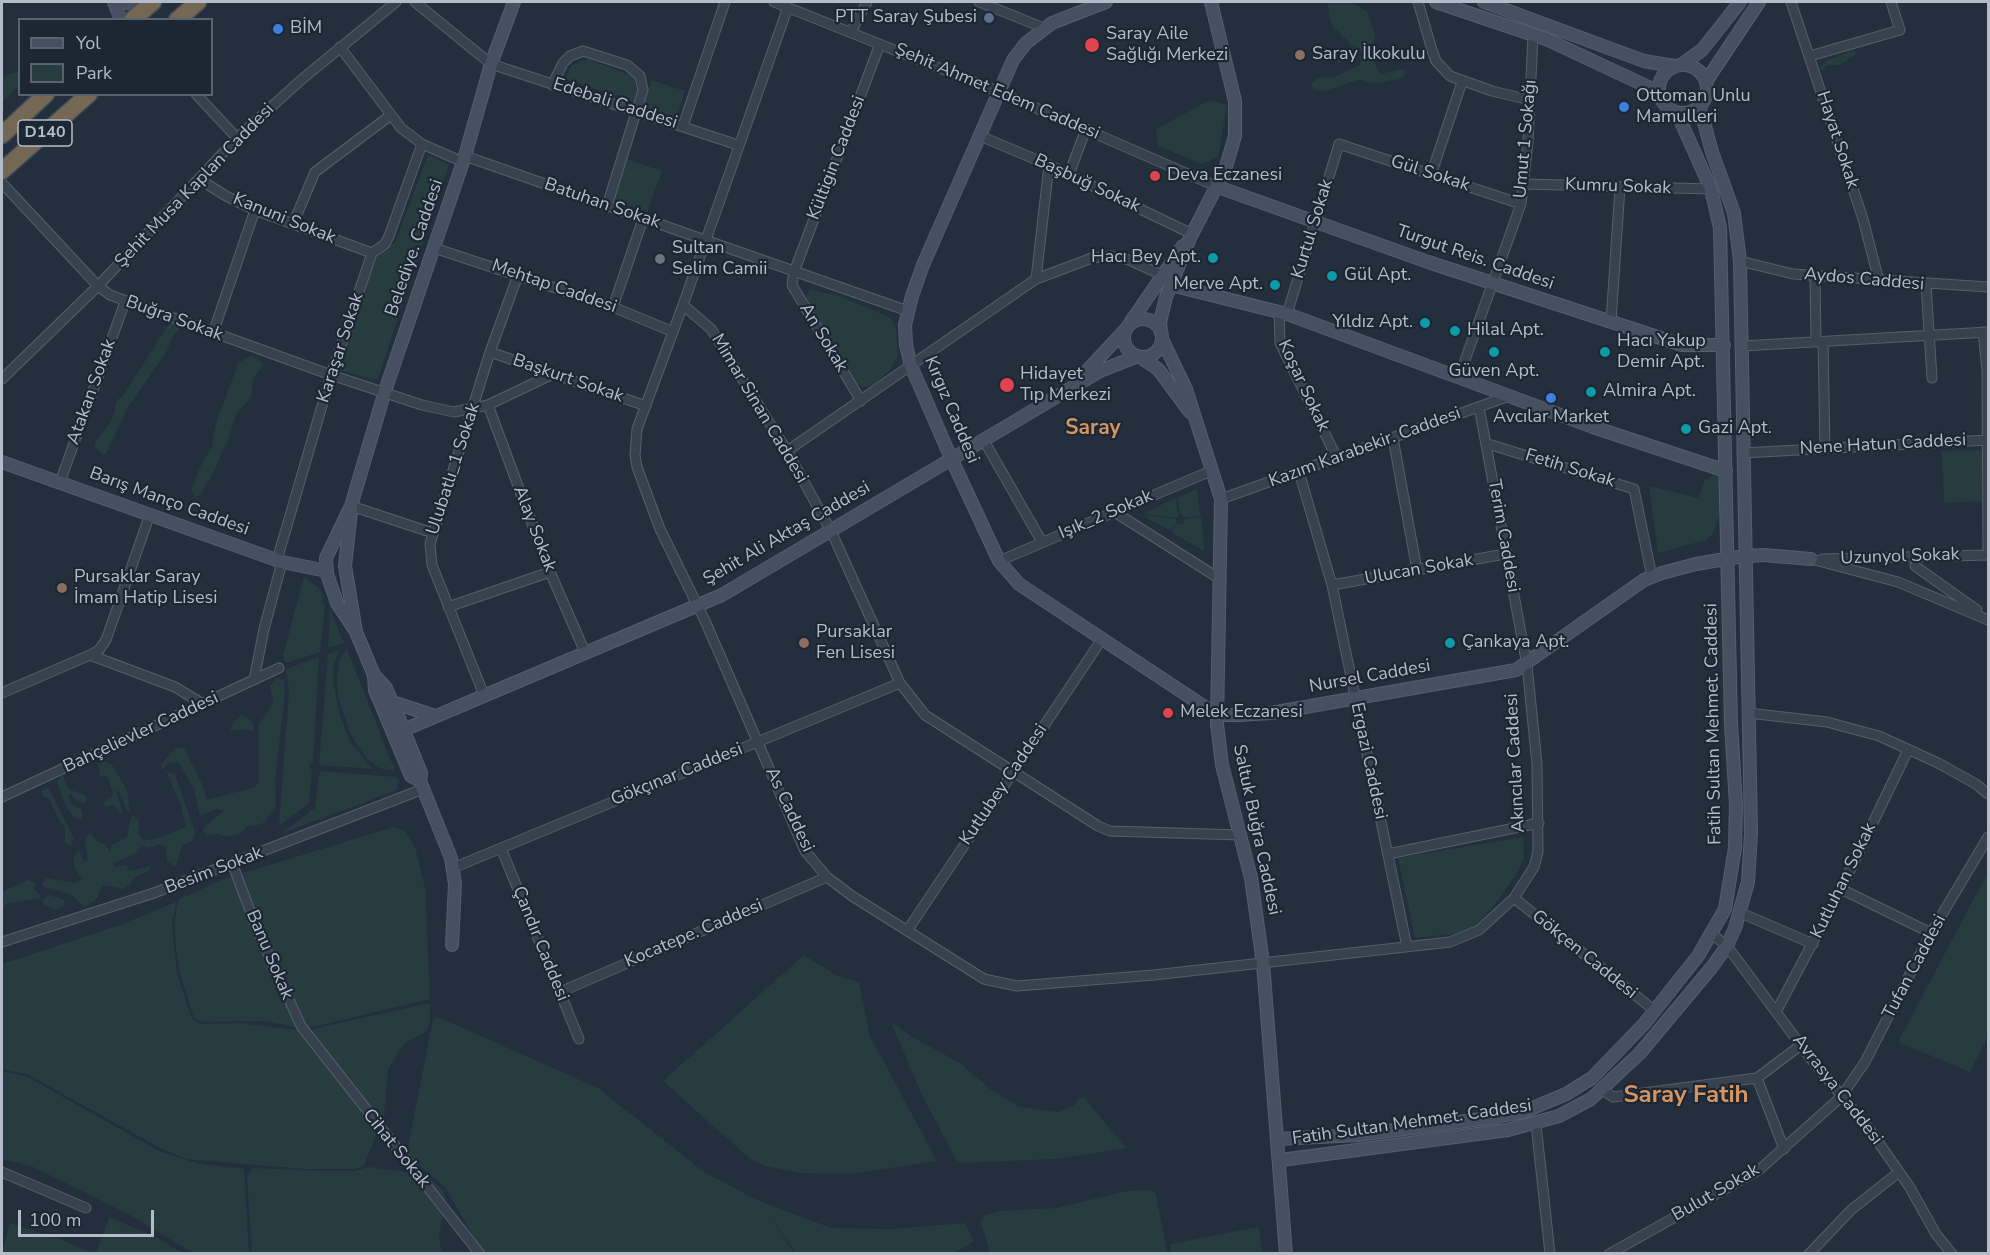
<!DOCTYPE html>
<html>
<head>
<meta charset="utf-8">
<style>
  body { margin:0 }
  #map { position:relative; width:1990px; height:1255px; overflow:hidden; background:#242f3e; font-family:"Nunito Sans",sans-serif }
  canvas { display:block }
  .frame { position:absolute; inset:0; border:3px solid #b4bcc9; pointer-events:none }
  .legend { position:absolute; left:18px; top:18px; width:195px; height:78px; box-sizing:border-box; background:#1d2633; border:2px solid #59626f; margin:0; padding:8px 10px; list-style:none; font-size:18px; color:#b4bcc9 }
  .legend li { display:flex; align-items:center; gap:12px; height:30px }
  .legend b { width:30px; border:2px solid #59626f }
  .scale { position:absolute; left:18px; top:1210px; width:136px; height:27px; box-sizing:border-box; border:3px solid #b4bcc9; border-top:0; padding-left:8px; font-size:18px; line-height:21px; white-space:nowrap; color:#b4bcc9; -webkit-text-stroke:4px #1d2633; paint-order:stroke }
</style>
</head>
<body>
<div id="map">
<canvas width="1990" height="1255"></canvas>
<div class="frame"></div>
<ul class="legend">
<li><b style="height:8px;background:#465061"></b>Yol</li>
<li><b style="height:16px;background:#263c3f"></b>Park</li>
</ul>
<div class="scale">100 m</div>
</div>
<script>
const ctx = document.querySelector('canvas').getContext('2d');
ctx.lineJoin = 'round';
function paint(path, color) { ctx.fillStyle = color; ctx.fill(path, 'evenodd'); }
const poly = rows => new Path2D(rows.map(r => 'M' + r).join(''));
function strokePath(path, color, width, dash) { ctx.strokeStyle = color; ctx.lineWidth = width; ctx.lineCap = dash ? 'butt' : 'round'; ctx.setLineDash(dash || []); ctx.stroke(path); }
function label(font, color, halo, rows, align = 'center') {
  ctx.font = font + ' "Nunito Sans",sans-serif'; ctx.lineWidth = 4.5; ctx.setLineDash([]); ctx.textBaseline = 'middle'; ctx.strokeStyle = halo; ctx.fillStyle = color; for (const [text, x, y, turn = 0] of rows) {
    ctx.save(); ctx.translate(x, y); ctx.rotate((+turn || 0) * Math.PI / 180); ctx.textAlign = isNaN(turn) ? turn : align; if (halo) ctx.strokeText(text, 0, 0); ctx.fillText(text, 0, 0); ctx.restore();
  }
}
paint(poly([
  [1327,2,1350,2,1367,11,1375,34,1373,53,1360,53,1334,27,1330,21],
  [1854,50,1856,54,1840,65,1827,65,1823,70,1818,69,1826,61],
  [1361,56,1373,59,1380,74,1402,69,1405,69,1404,76,1399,79,1373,84,1360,79,1326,91,1313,90,1312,83,1320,77,1332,78,1360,65],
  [588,59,634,77,637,88,634,101,565,79,572,65],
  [19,71,19,86,2,102,2,77],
  [651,80,685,91,677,118,642,107],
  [1210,100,1227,105,1218,157,1202,164,1158,146,1156,129],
  [428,155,449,165,378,378,375,380,330,367,377,247,395,243],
  [627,159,662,171,647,212,614,200],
  [810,289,842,297,891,318,896,328,898,356,889,371,873,385,863,387,857,384,806,298],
  [172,319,182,326,172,337,167,351,128,407,106,454,102,454,94,446,96,441,112,420,117,400,123,396],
  [252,356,262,362,263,366,253,379,251,397,236,415,228,440,209,481,199,496,195,496,191,489,202,463,212,447,216,423,238,364,247,357],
  [1983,450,1985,501,1944,503,1942,451],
  [1715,471,1721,475,1722,499,1719,517,1713,534,1706,540,1658,553,1649,486,1698,498,1705,480,1710,478],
  [1197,489,1200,516,1186,518,1180,514,1177,498],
  [1175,498,1179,515,1176,518,1143,514],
  [1142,515,1176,519,1177,523,1170,531],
  [1201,517,1204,551,1171,532,1178,523,1183,524,1186,519],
  [304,577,319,588,324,596,321,603,325,604,320,652,286,663,283,655],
  [330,610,344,643,328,648],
  [347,649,395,771,379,768,366,758,350,733,338,696,337,682,339,660],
  [339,651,334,663,333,682,340,716,351,743,373,769,319,765,328,654],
  [319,657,313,763,309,764,312,771,309,803,279,826,289,690,286,669],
  [277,678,284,680,285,694,275,780,276,806,262,824,247,827,239,834,227,837,217,834,206,836,203,830,205,826,224,811,217,809,200,816,194,789,179,763,171,762,162,769,161,764,176,748,184,748,202,784,207,800,255,787,259,782,258,725,270,709,273,702,270,685],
  [242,715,252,721,254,731,245,729,230,731,233,723],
  [103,760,112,765,127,790,130,811,128,813,118,790,116,791,124,817,113,805,105,807,103,803,113,795,108,777,100,776,98,764],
  [166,771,175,774,195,833,193,840,182,846,175,867,167,861,166,847,161,844,148,848,143,846,134,854,114,863,113,867,126,865,129,871,152,866,149,871,136,877,124,889,102,885,97,899,85,907,70,894,43,887,42,882,47,878,75,883,79,881,82,878,76,871,73,859,79,851,84,862,88,860,85,838,91,833,97,841,106,845,110,853,112,845,127,837,131,817,134,816,139,822,138,834,144,840,156,839,186,827,181,805],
  [320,771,396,777,399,782,397,790,280,834,315,808],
  [62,775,69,789,86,796,87,800,85,803,76,801,71,794,68,797,72,804,82,810,82,819,74,818,66,807,57,782],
  [48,787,74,838,71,846,65,843,65,827,59,821,49,798,42,796,42,790],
  [394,827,405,831,415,847,425,888,430,999,304,1029,266,1021,201,1022,194,1018,180,974,176,948,174,926,178,900,223,879],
  [1523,837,1524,858,1516,874,1497,902,1474,927,1453,934,1415,938,1398,858],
  [1988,872,1988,1036,1970,1072,1898,1042],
  [28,880,36,884,34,889,41,896,39,899,8,903,2,911,2,892],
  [49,895,64,900,64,906,55,910,48,907,43,904,43,899],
  [176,902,172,925,177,973,192,1019,200,1024,241,1023,303,1031,430,1003,430,1023,425,1032,405,1043,388,1069,384,1114,364,1166,354,1169,304,1169,186,1159,160,1148,27,1074,2,1069,2,964,120,925],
  [804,955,837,976,859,982,870,1036,937,1161,851,1174,801,1173,765,1166,749,1158,663,1081],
  [438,1017,598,1088,704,1172,757,1200,831,1228,892,1229,965,1223,974,1241,954,1253,796,1253,770,1217,794,1253,483,1253,445,1187,410,1158,407,1151,433,1020],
  [891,1022,914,1038,960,1063,989,1088,1019,1107,1059,1112,1073,1106,1083,1096,1126,1148,1055,1159,960,1163,956,1160,923,1097],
  [2,1071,26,1076,159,1151,200,1164,244,1169,249,1253,193,1253,130,1215,78,1189,31,1166,2,1159],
  [369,1167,420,1174,428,1177,443,1190,445,1197,439,1238,442,1253,252,1253,247,1177,253,1168,329,1171,354,1171],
  [1151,1190,1156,1194,1167,1253,990,1253,981,1222,984,1216,1000,1211,1057,1208,1127,1191],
  [109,1217,157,1238,182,1253,96,1253],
  [10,1223,62,1240,91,1253,2,1253],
  [1259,1227,1262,1253,1171,1253,1170,1244]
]), '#263c3f');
const street = poly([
  [415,2,491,64,738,145],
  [774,2,997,91,1218,187],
  [979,2,1044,28],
  [1418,2,1432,50,1436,61,1450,76,1492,91,1530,100],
  [1791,2,1863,219,1879,281],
  [788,7,683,305,711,329,787,451,831,531,900,683,925,715,1098,826,1110,831,1241,835],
  [851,32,867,2],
  [340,47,401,128,422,144,463,162],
  [1810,56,1900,30,1891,2],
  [552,85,563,63,570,56,583,51,627,65,640,76,643,90,607,206],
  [196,94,237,138],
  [683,126,725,2],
  [980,136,1049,165,1192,234],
  [465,156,908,311],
  [1069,174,1086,129],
  [1431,175,1462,82],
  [199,179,226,196,255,210,372,253],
  [2,183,98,286,110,295,331,375,422,405,454,412,488,405,553,374],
  [1525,184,1711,189],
  [293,224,315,172,391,115],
  [434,248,613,307,671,331],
  [1740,261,1793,274,1988,287],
  [1815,276,1816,341],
  [1036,279,1049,165],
  [1926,285,1932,378],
  [683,305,637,429,635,455,637,467,660,529,706,623,805,851,827,877,852,896,984,979,1017,986,1154,975,1450,942,1479,930,1514,898,1534,867,1538,852,1537,764,1527,665,1479,407],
  [613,307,643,219],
  [1279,311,1280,343,1337,458],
  [1287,314,1339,144,1521,204],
  [1611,322,1620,187],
  [1983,332,1987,370,1988,555],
  [213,333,255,210],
  [1823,342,1825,448],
  [1742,346,1988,332],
  [490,352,646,406],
  [1459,377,1521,204,1528,142,1533,35],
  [2,379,98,286,237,138,301,80,396,2],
  [861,401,792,285,794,272,880,44],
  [488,405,550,572,585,652],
  [1393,438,1417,570],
  [983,439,1042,542],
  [1488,444,1634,489,1652,577],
  [787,451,1036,279,1092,258,1111,256,1129,260,1162,275],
  [1742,453,1988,440],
  [1299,472,1332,585,1407,947],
  [60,482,125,302],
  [1221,499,1509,396],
  [351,506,433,533],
  [1113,511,1220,579],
  [1811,559,1898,582,1988,620],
  [1822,559,1988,555],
  [277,560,331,375,372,253,385,244,389,236,422,144],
  [999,561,1213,470],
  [1915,566,1977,610],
  [1332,585,1505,554],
  [448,607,550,572],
  [90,655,99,650,106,640,150,514],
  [254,680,264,629,282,562],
  [2,693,90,655,175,687,203,704],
  [484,695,432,565,430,544,490,352,518,275],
  [1748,713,1827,722,1879,736,1938,763,1976,784,1988,794],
  [2,797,279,668],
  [501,848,579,1039],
  [1388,854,1539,823],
  [232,863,257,929,301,1026,480,1254],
  [453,868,900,683],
  [1841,889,1931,933],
  [1514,898,1655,1011],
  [1741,913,1813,944],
  [907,931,1102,639],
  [1712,934,1727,946,1811,1059,1869,1129,1909,1186,1936,1234,1952,1254],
  [2,942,154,893,423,789],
  [560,992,827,877],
  [1776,1012,1841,889,1908,750],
  [1602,1089,1613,1097,1757,1078],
  [1536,1124,1550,1254],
  [1784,1149,1757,1078,1801,1045],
  [2,1172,86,1208],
  [1609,1254,1759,1170,1841,1097,1865,1062,1931,933,1988,837],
  [1809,1254,1851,1210,1899,1172]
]);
const secondary = poly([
  [114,2,121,20],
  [124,2,136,5,142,11],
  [1106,2,1052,23,1026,43,1013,60,923,265,912,296,905,325,906,345,911,366,951,458,999,561,1019,584,1217,715,1239,715,1271,713,1516,670,1644,580,1662,573,1696,564,1737,557,1763,555,1811,559],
  [1436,2,1546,39,1659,92],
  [1484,2,1644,61,1674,66],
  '1659 89a24 24 0 1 1 48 0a24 24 0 1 1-48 0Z',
  [1681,65,1702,50,1740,2],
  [1707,80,1759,2],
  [1218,187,1428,262,1682,345,1724,345],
  [1171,285,1287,314,1593,427,1726,471],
  '1124 338a19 19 0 1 1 38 0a19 19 0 1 1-38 0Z',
  [1130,323,1183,246],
  [1161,333,1160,322,1166,297,1190,238,1225,170,1235,136,1235,101,1211,2],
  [1162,339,1186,389,1221,499,1217,724,1222,765,1251,878,1263,963,1286,1254],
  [1140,357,1158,369,1190,412],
  [1083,375,1125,330],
  [2,462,282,562,327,571],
  [351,511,345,566,356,632,374,675,375,690,411,776,420,781],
  [356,632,337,603,327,574,326,558,351,506,385,391,465,156,491,64,514,2],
  [374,675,386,688,396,711,421,773,420,781,451,858,455,884,452,945],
  [392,702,435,716],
  [394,734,722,595,1100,371,1138,356],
  [1278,1139,1358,1135,1497,1117,1523,1112,1566,1094,1592,1078,1644,1024,1698,956,1725,909,1735,848,1736,805,1731,724,1720,228,1711,189,1677,113],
  [1281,1160,1508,1130,1559,1116,1591,1099,1640,1053,1712,967,1727,946,1735,928,1748,882,1751,833,1740,261,1734,213,1712,152,1700,108]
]);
const highway = poly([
  [132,20,153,2],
  [177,20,198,2],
  [2,135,46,94],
  [2,171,89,94]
]);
strokePath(street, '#565f6c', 11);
strokePath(secondary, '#565f6c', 14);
strokePath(highway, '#434c59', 19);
strokePath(street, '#38414e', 9);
strokePath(secondary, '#465061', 12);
strokePath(highway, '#746855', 16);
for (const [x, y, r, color] of [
  [989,18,6,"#5c6f8a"],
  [278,29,6,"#3f7fe0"],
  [1092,45,8,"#e0444e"],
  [1300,55,6,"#8d6e63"],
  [1624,107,6,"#3f7fe0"],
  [1155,176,6,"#e0444e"],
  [1213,258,6,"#0f9aa8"],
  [660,259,6,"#6b7280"],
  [1332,276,6,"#0f9aa8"],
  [1275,285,6,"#0f9aa8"],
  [1425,323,6,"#0f9aa8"],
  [1455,331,6,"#0f9aa8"],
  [1494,352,6,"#0f9aa8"],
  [1605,352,6,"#0f9aa8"],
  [1007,385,8,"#e0444e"],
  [1591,392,6,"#0f9aa8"],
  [1551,398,6,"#3f7fe0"],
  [1686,429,6,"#0f9aa8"],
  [62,588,6,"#8d6e63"],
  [804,643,6,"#8d6e63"],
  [1450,643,6,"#0f9aa8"],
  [1168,713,6,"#e0444e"]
]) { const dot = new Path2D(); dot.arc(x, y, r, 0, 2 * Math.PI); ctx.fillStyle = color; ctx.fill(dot); strokePath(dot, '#1d2633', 2); }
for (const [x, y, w] of [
  [45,133,54]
]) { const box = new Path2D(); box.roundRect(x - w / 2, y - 13, w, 26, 4.5); ctx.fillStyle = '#1d2633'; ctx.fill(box); strokePath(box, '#b4bcc9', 1.5); }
label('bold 16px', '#b4bcc9', null, [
  ["D140",45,133]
]);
label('18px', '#b4bcc9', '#1d2633', [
  ["PTT Saray Şubesi",977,18,"right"],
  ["BİM",290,29],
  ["Saray Aile",1106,35],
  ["Sağlığı Merkezi",1106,56],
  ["Saray İlkokulu",1312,55],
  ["Ottoman Unlu",1636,97],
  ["Mamulleri",1636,118],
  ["Deva Eczanesi",1167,176],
  ["Sultan",672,249],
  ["Selim Camii",672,270],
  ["Hacı Bey Apt.",1201,258,"right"],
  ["Gül Apt.",1344,276],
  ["Merve Apt.",1263,285,"right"],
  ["Yıldız Apt.",1413,323,"right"],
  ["Hilal Apt.",1467,331],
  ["Hacı Yakup",1617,342],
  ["Demir Apt.",1617,363],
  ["Güven Apt.",1494,372,"center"],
  ["Hidayet",1020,375],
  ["Tıp Merkezi",1020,396],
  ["Almira Apt.",1603,392],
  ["Avcılar Market",1551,418,"center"],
  ["Gazi Apt.",1698,429],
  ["Pursaklar Saray",74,578],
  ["İmam Hatip Lisesi",74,599],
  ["Pursaklar",816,633],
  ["Fen Lisesi",816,654],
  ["Çankaya Apt.",1462,643],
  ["Melek Eczanesi",1180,713]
], 'left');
label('18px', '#b4bcc9', '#1d2633', [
  ["Şehit Ahmet Edem Caddesi",997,92,23],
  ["Edebali Caddesi",615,104,18],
  ["Umut 1 Sokağı",1526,139,-85],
  ["Hayat Sokak",1837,140,72],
  ["Kültigin Caddesi",837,158,-69],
  ["Gül Sokak",1430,174,18],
  ["Başbuğ Sokak",1087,184,25],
  ["Şehit Musa Kaplan Caddesi",195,186,-46],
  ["Kumru Sokak",1618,187,2],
  ["Batuhan Sokak",602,204,19],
  ["Kanuni Sokak",284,219,22],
  ["Kurtul Sokak",1313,229,-73],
  ["Belediye. Caddesi",415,248,-71],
  ["Turgut Reis. Caddesi",1475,258,19],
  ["Aydos Caddesi",1864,280,5],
  ["Mehtap Caddesi",554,287,19],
  ["Buğra Sokak",174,319,20],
  ["An Sokak",823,338,59],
  ["Karaşar Sokak",341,348,-72],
  ["Başkurt Sokak",568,379,19],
  ["Koşar Sokak",1303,386,65],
  ["Atakan Sokak",92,392,-70],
  ["Mimar Sinan Caddesi",759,409,59],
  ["Kırgız Caddesi",951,410,67],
  ["Nene Hatun Caddesi",1883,445,-3],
  ["Kazım Karabekir. Caddesi",1365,448,-20],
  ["Ulubatlı_1 Sokak",454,469,-72],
  ["Fetih Sokak",1570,469,17],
  ["Barış Manço Caddesi",169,502,20],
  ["Işık_2 Sokak",1106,515,-23],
  ["Alay Sokak",534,529,69],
  ["Şehit Ali Aktaş Caddesi",787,534,-30],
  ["Terim Caddesi",1503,536,80],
  ["Uzunyol Sokak",1900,557,-2],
  ["Ulucan Sokak",1419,570,-10],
  ["Nursel Caddesi",1370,677,-10],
  ["Fatih Sultan Mehmet. Caddesi",1714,724,-91],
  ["Bahçelievler Caddesi",141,733,-25],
  ["Ergazi Caddesi",1368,761,78],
  ["Akıncılar Caddesi",1516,763,-93],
  ["Gökçınar Caddesi",677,775,-22],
  ["Kutlubey Caddesi",1004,785,-56],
  ["As Caddesi",789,810,65],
  ["Saltuk Buğra Caddesi",1256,830,78],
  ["Besim Sokak",214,871,-21],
  ["Kutluhan Sokak",1844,881,-64],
  ["Kocatepe. Caddesi",694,934,-23],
  ["Çandır Caddesi",540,944,68],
  ["Banu Sokak",269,955,67],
  ["Gökçen Caddesi",1584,955,39],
  ["Tufan Caddesi",1915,967,-62],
  ["Avrasya Caddesi",1837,1090,52],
  ["Fatih Sultan Mehmet. Caddesi",1412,1123,-8],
  ["Cihat Sokak",396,1149,51],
  ["Bulut Sokak",1716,1193,-30]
]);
label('bold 21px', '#d59563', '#1d2633', [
  ["Saray",1093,429]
]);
label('bold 24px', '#d59563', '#1d2633', [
  ["Saray Fatih",1686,1096]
]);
</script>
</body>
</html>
